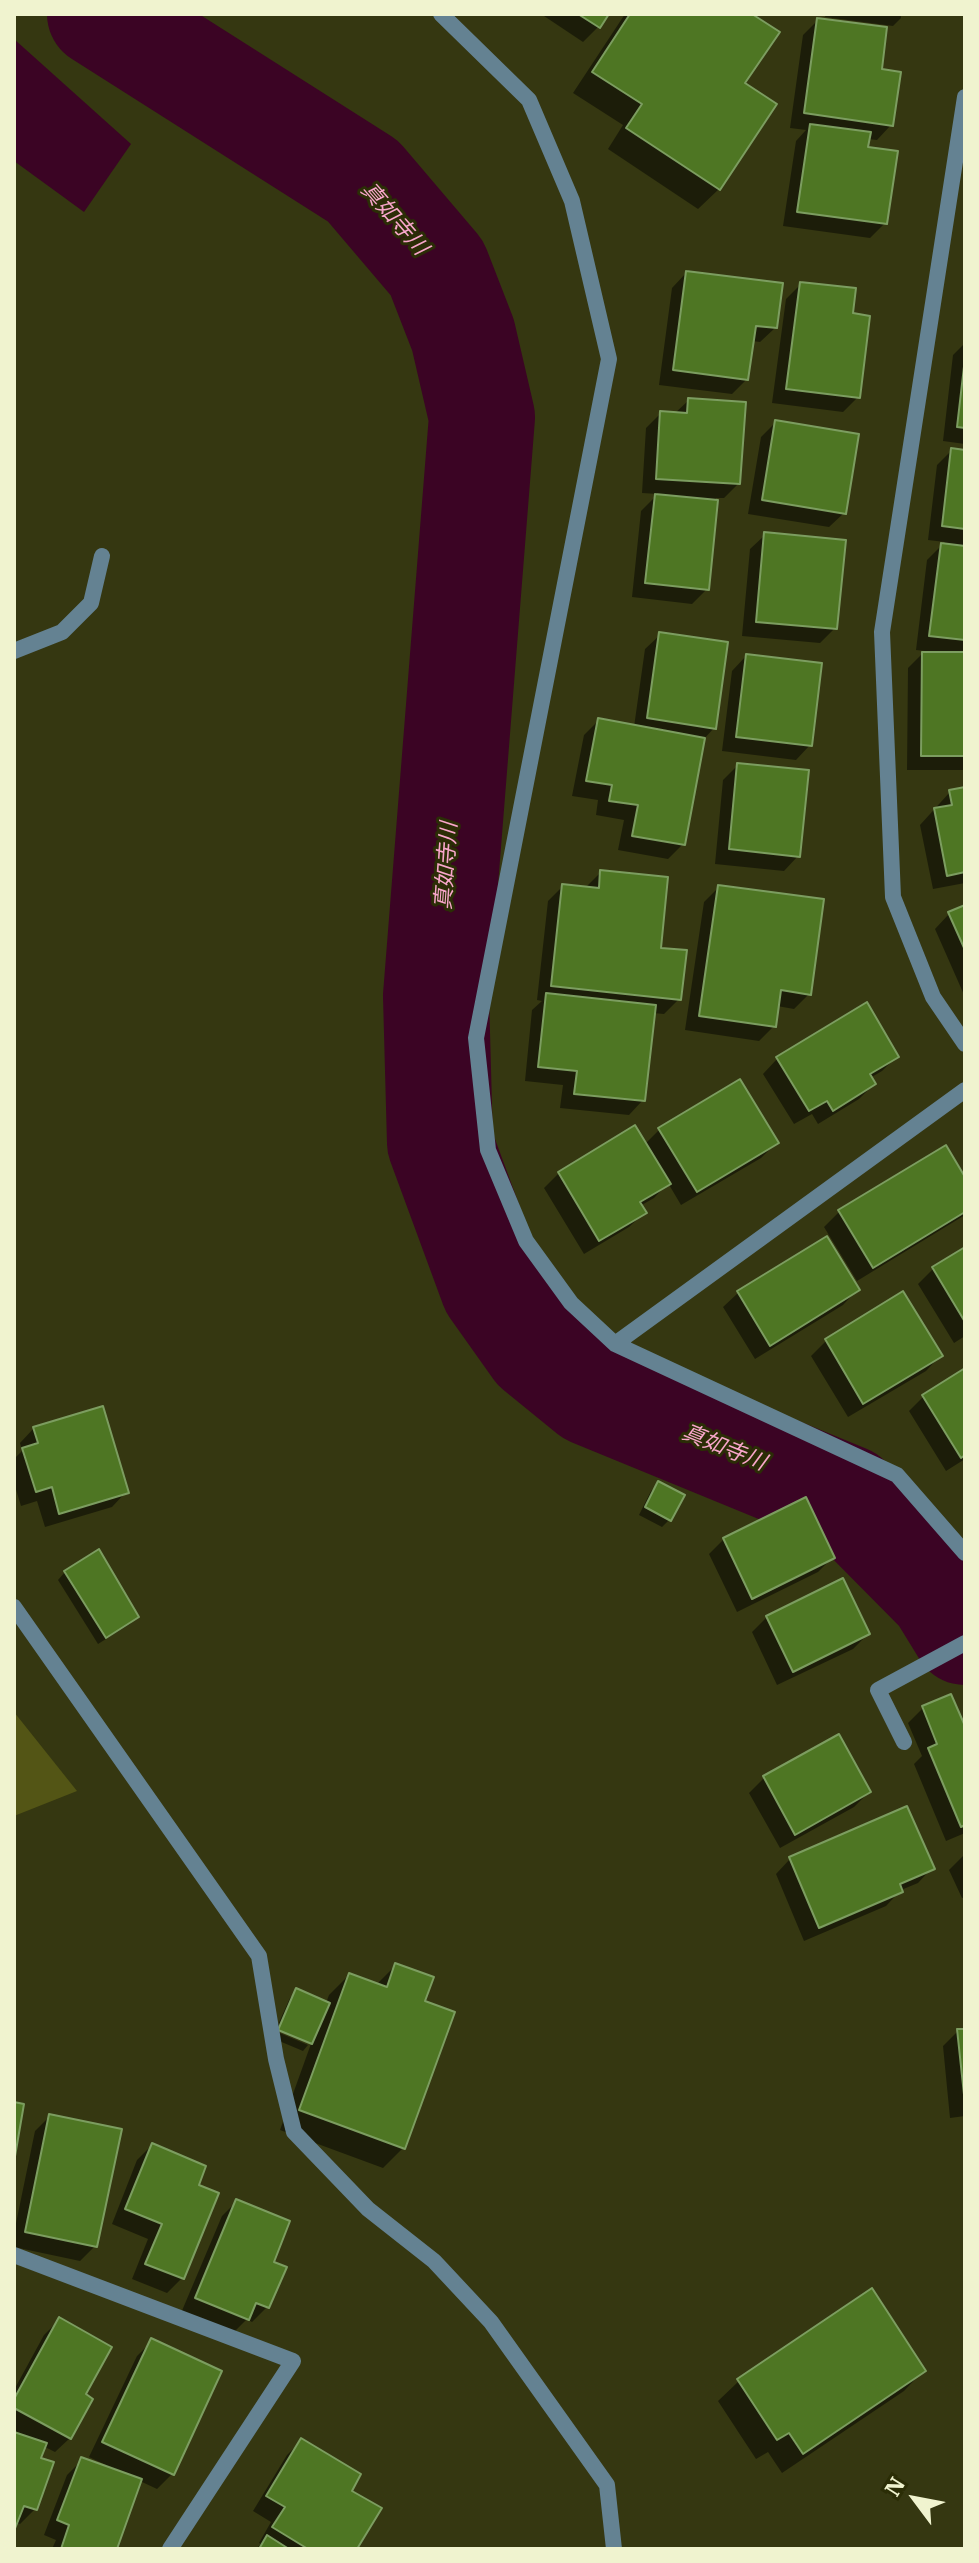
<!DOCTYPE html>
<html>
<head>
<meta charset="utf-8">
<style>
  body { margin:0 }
  #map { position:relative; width:979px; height:2563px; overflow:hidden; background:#353711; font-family:"IBM Plex Serif",serif }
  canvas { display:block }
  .frame { position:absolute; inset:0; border:16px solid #f0f3cf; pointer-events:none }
  .north { position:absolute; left:875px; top:2459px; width:80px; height:80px; -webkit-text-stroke:6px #2b2d06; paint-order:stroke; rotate:302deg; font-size:22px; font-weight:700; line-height:32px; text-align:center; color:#f0f3cf }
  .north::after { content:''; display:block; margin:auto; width:28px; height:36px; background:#f0f3cf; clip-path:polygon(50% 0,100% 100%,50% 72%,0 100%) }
</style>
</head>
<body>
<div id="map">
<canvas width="979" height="2563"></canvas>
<div class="frame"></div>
<div class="north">N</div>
</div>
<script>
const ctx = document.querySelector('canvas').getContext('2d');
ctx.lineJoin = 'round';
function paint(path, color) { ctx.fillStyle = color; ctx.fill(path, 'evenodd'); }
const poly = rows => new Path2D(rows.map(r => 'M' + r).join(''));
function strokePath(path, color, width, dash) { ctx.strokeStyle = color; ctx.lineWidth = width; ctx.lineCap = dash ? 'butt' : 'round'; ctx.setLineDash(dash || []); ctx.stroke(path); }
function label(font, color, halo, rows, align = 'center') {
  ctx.font = font + ' "IBM Plex Serif","Noto Sans JP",serif'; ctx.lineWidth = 6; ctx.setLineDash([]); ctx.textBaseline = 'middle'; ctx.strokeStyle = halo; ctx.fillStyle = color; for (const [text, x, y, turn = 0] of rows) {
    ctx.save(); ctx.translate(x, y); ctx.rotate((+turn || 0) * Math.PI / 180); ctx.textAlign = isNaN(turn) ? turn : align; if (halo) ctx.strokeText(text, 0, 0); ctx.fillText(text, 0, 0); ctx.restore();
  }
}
paint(poly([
  [14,1712,77,1791,14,1816]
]), '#535515');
paint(poly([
  [14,39,131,144,84,212,14,161]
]), '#3b0424');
paint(poly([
  [541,14,606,14,598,27,583,42],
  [625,14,748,14,719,189,698,209,608,149,623,125,573,93],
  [826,14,901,14,901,18,893,26,825,17],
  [818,20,879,71,891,125,877,140,868,139,866,149,885,223,870,238,783,226,796,141,806,130,790,128,803,35],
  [686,273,775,328,760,342,752,341,747,379,732,394,659,385,672,288],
  [801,284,851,315,858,397,843,412,772,403,786,299],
  [965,343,965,444,943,441,953,355],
  [689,400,738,484,724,498,716,498,707,589,692,604,632,597,641,511,658,494,642,493,646,428,661,413,674,414],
  [776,422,844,513,829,527,748,514,761,437],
  [952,450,965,452,965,770,907,770,908,668,925,651,916,650,927,560,945,542,928,540,937,465],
  [765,535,835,628,820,643,742,636,750,549],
  [660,635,714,728,703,740,683,844,668,859,618,850,624,820,596,815,598,800,572,796,584,735,599,720,634,727,645,649],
  [746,656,810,745,796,760,722,751,732,671],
  [738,765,798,856,784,871,715,864,723,780],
  [965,789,965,883,933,889,920,825,950,792],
  [601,872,658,950,679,999,664,1014,653,1013,643,1100,629,1115,560,1108,563,1085,525,1081,532,1010,542,1001,537,1000,548,901,563,886,586,887],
  [719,887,809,994,794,1009,777,1006,774,1026,759,1041,685,1030,704,902],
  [965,907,965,997,935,929,949,914],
  [897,1056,882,1071,870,1078,874,1084,859,1099,818,1124,812,1114,794,1124,763,1074,777,1059],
  [659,1130,776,1143,761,1158,681,1205,668,1183,654,1198,640,1206,644,1213,629,1227,584,1254,544,1188,559,1173,645,1144],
  [945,1148,965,1181,965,1215,857,1281,824,1227,839,1212],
  [965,1250,965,1336,954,1343,918,1284,933,1269],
  [857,1290,843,1305,755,1359,723,1307,738,1293],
  [903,1294,940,1356,926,1371,848,1417,811,1356,826,1341],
  [965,1371,965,1459,946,1471,909,1411,924,1396],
  [34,1428,126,1492,112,1507,45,1527,37,1501,21,1506,14,1483,14,1459,22,1451,20,1443],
  [659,1484,682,1496,669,1520,662,1527,639,1515,651,1491],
  [724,1539,833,1557,818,1572,737,1612,709,1554],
  [65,1572,137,1617,130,1624,98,1644,58,1580],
  [767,1617,868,1634,853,1649,777,1685,752,1632],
  [950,1696,965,1731,965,1833,946,1841,914,1764,922,1756,908,1723,923,1708],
  [838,1737,869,1792,854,1807,780,1848,749,1793,764,1778],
  [965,1854,965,1897,962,1898,949,1870],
  [790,1859,932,1868,918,1883,901,1890,886,1906,804,1941,776,1874],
  [396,1965,423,2002,403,2148,383,2168,280,2130,312,2041,310,2044,310,2041,277,2027,290,1998,297,1991,326,2003,329,1995,349,1975,376,1985],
  [275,2031,308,2045,303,2051,272,2038],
  [958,2031,965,2031,965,2116,950,2118,943,2046],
  [50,2116,95,2246,80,2261,14,2247,14,2233,35,2131],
  [152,2145,196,2186,182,2278,167,2293,132,2279,148,2239,112,2224,137,2160],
  [237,2201,271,2263,267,2307,252,2322,247,2319,232,2334,181,2313,222,2216],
  [59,2320,83,2395,70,2438,55,2452,43,2446,38,2459,35,2509,20,2524,15,2522,14,2526,14,2434,18,2435,19,2433,14,2430,14,2390,44,2335],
  [152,2341,219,2372,172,2474,157,2489,140,2481,115,2549,52,2549,56,2540,44,2535,67,2475,82,2460,105,2468,106,2465,89,2457,137,2356],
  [924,2370,904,2391,782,2473,768,2452,756,2459,718,2401,739,2381],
  [302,2440,350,2491,354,2549,256,2549,261,2544,259,2543,271,2522,253,2511,287,2455]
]), '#0007');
strokePath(poly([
  [100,14,363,181,437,268,463,335,482,417,436,996,440,1143,493,1287,537,1349,591,1393,847,1498,941,1593,965,1632]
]), '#3b0424', 106);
const building = poly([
  [578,14,609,14,600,28,578,14],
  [630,14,752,14,780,32,745,83,777,104,720,190,626,128,642,104,592,72,630,14],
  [817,18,887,27,882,69,901,72,893,126,804,113,817,18],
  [810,124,871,132,868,147,898,151,887,224,797,212,810,124],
  [686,271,783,283,777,328,756,326,748,380,673,370,686,271],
  [800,282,856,288,853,313,870,316,860,398,786,389,800,282],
  [965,358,965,428,957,427,965,358],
  [688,398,746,402,740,484,656,479,660,411,687,413,688,398],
  [775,420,859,434,846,514,762,500,775,420],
  [951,448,965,450,965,529,942,526,951,448],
  [655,494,718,500,709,590,645,583,655,494],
  [764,532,846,540,837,629,756,622,764,532],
  [941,543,965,546,965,640,929,636,941,543],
  [659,632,728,642,716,729,647,718,659,632],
  [922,652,965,652,965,756,921,756,922,652],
  [746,654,822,663,812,746,736,737,746,654],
  [598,718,705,738,685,845,632,836,638,805,609,801,612,785,586,781,598,718],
  [737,763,809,770,800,857,729,849,737,763],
  [965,787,965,872,947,876,934,808,952,805,949,790,965,787],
  [600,870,668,877,661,948,687,950,681,1000,551,986,562,884,599,888,600,870],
  [718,885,824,899,811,995,781,990,776,1027,699,1016,718,885],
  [965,905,965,950,948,912,965,905],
  [546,993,656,1005,645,1101,574,1094,577,1071,538,1067,546,993],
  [867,1002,899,1057,870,1074,876,1084,833,1111,827,1101,809,1111,776,1057,867,1002],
  [740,1079,779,1143,697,1192,658,1128,740,1079],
  [635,1125,671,1184,640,1202,647,1213,599,1241,558,1172,635,1125],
  [946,1145,965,1177,965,1212,873,1268,838,1210,946,1145],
  [827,1236,860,1290,770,1346,737,1291,827,1236],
  [965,1247,965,1322,932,1267,965,1247],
  [903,1291,943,1356,863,1404,825,1339,903,1291],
  [965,1368,965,1455,961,1458,922,1395,965,1368],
  [103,1406,129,1493,59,1514,52,1487,36,1492,22,1448,38,1443,33,1427,103,1406],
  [658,1481,685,1495,671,1521,645,1507,658,1481],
  [806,1497,835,1558,752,1599,723,1538,806,1497],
  [99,1549,139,1617,106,1638,64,1571,99,1549],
  [843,1578,870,1634,793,1672,766,1616,843,1578],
  [951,1694,965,1726,965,1825,961,1827,928,1748,937,1744,922,1706,951,1694],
  [839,1734,871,1792,795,1835,763,1776,839,1734],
  [907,1806,935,1869,900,1884,903,1892,819,1928,789,1857,907,1806],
  [395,1963,434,1977,425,2001,455,2012,405,2149,299,2110,349,1973,387,1987,395,1963],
  [296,1988,330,2003,312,2044,278,2030,296,1988],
  [957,2029,965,2029,965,2104,957,2029],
  [14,2102,24,2104,14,2162,14,2102],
  [49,2114,122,2129,97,2247,25,2232,49,2114],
  [152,2143,206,2166,199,2185,219,2193,184,2279,145,2264,162,2224,125,2209,152,2143],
  [236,2199,290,2221,274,2262,287,2267,269,2308,256,2303,249,2320,195,2298,236,2199],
  [872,2288,926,2371,803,2454,789,2433,777,2440,737,2379,872,2288],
  [59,2317,112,2347,86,2394,93,2399,71,2439,14,2408,14,2399,59,2317],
  [151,2338,222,2371,174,2475,102,2442,151,2338],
  [14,2432,47,2443,41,2458,54,2462,37,2510,24,2506,14,2531,14,2432],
  [301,2438,361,2474,352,2491,382,2508,357,2549,308,2549,272,2527,285,2507,266,2496,301,2438],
  [81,2457,142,2479,117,2549,61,2549,69,2525,57,2520,81,2457],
  [267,2535,289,2549,259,2549,267,2535]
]);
paint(building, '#4e7623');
strokePath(building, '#7c9d60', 2);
strokePath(poly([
  [441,14,529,100,572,201,609,359,476,1038,488,1150,526,1241,571,1303,615,1344,897,1475,965,1553],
  [965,97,882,632,893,897,933,997,965,1044],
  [14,651,62,632,91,603,102,556],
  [615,1344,965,1090],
  [14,1607,259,1956,276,2059,294,2132,368,2209,434,2261,491,2322,607,2485,614,2549],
  [904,1742,878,1690,965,1643],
  [14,2255,293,2361,170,2549]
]), '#648292', 16);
label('italic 22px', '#f9a6cb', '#2b2d06', [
  ["真如寺川",394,219,49],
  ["真如寺川",447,866,-86],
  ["真如寺川",724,1448,22]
]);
</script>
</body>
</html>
